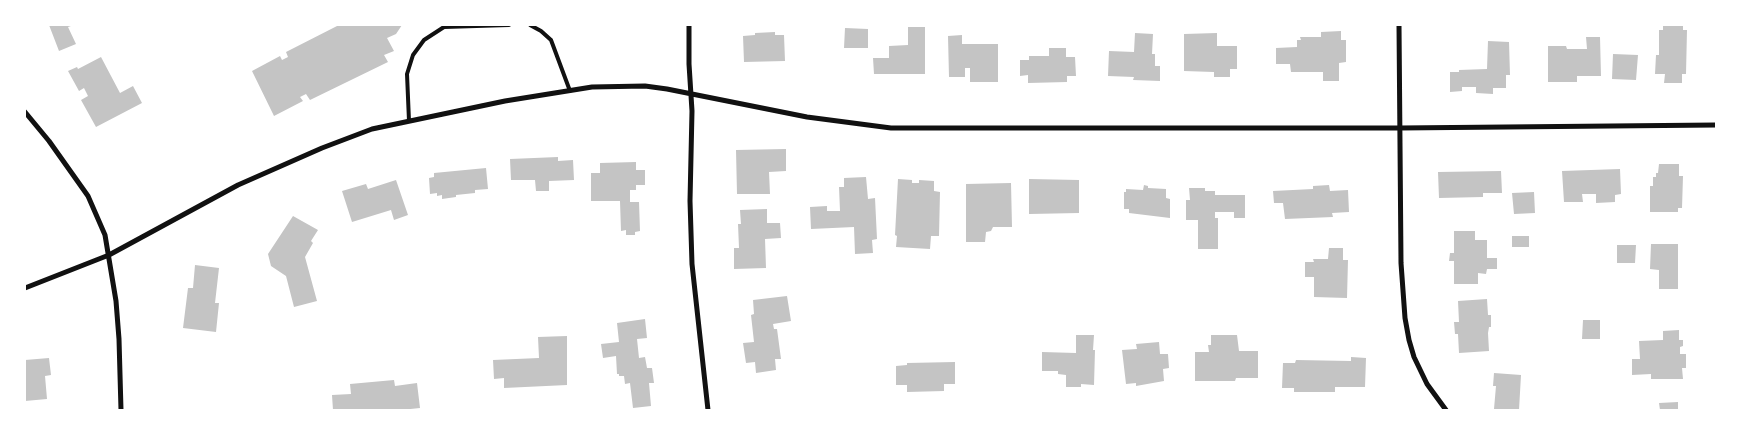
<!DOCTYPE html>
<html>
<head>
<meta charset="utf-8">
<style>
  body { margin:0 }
  #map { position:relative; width:1741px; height:435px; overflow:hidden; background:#fff; font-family:Mulish,sans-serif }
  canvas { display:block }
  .frame { position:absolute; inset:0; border:26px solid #fff; pointer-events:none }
</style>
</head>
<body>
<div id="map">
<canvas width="1741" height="435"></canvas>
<div class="frame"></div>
</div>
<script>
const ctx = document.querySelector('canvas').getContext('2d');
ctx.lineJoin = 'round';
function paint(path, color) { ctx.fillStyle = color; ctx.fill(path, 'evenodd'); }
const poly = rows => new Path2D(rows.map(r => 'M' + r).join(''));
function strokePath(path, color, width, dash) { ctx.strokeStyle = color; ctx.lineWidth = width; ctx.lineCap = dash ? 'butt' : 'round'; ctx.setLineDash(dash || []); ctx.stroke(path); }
paint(poly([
  [49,25,74,25,68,27,76,44,59,51],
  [339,25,402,25,396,34,387,38,394,51,384,55,388,62,310,100,306,94,300,97,303,101,274,116,252,71,280,56,282,60,288,57,286,52],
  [1663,25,1683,25,1683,30,1687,30,1686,74,1682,74,1682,83,1664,83,1665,74,1655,74,1656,55,1659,55,1659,30,1663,30],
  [908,27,925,27,925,74,874,74,873,58,889,58,889,46,908,45],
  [845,28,868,29,868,48,844,48],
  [1341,31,1341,40,1346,40,1346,62,1339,63,1339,81,1323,81,1323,72,1291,72,1290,64,1276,64,1276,48,1297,47,1297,40,1301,40,1300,37,1321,37,1321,32],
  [775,32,775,35,784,35,785,61,744,62,743,36,755,35,755,33],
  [1135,33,1153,34,1152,54,1155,54,1155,66,1160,66,1160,81,1133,80,1134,77,1108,76,1109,51,1134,52],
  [1217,33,1217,46,1237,46,1237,69,1230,69,1230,77,1214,77,1214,72,1184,71,1184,34],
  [962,35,962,44,998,44,998,82,970,82,970,68,965,68,965,77,949,77,948,36],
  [1586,37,1600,37,1601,76,1577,76,1577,82,1548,82,1548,46,1566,46,1567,49,1587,49],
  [1488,41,1509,42,1510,75,1506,75,1506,88,1493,88,1493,94,1476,93,1476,87,1462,87,1462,91,1450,92,1450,72,1459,72,1459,70,1487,69],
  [1049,48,1066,48,1066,57,1075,57,1076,76,1067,76,1067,82,1028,83,1028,75,1020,76,1020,60,1029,60,1029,56,1049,56],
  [1613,54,1638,55,1636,80,1612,79],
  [101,57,120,93,133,86,142,103,96,127,81,100,88,96,84,88,79,91,68,71,77,67,78,69],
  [786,149,786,171,769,172,770,194,737,194,736,150],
  [558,157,558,161,573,160,574,180,549,181,549,191,536,191,535,180,511,180,510,159],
  [636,162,636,170,645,170,645,185,636,185,636,190,630,190,630,202,639,202,640,231,635,232,635,235,626,235,626,230,621,231,620,201,591,201,591,173,600,173,600,163],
  [1659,164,1679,164,1679,176,1683,176,1682,208,1678,208,1678,212,1650,212,1650,186,1653,186,1653,177,1656,177,1656,173,1658,173],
  [486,168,488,189,475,190,475,193,456,195,456,197,442,199,442,195,437,196,437,193,430,194,429,178,434,177,434,173],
  [1620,169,1621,194,1615,195,1615,202,1596,203,1596,194,1582,194,1583,202,1564,202,1562,171],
  [1501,171,1502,193,1483,193,1483,197,1439,198,1438,172],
  [866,177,868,199,875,198,877,239,872,240,873,253,855,254,854,227,811,229,810,207,827,206,827,211,840,211,839,187,844,187,844,178],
  [898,179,912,180,912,183,919,183,919,180,934,181,934,191,940,192,939,236,931,236,930,249,896,247,897,236,895,235],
  [1029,179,1079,180,1079,213,1029,214],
  [396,180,408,215,394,220,391,210,352,222,342,191,366,184,368,189],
  [1011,183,1012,227,993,227,991,231,986,232,985,242,966,242,966,184],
  [1144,185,1148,186,1148,188,1166,189,1166,198,1170,199,1170,218,1129,213,1129,209,1124,209,1124,192,1126,192,1126,189,1143,190],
  [1329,185,1330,191,1348,190,1349,212,1332,213,1333,217,1285,219,1283,203,1274,203,1273,191,1313,189,1313,186],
  [1189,188,1205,188,1205,191,1215,191,1215,195,1245,195,1245,218,1234,218,1234,212,1215,212,1215,218,1218,218,1218,249,1198,249,1198,220,1186,220,1186,200,1190,200],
  [1534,192,1535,213,1514,214,1512,193],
  [767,209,767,223,780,223,781,238,765,239,766,268,734,269,734,248,739,248,738,224,741,224,740,210],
  [293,216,318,230,311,241,313,243,305,257,317,301,294,307,286,276,271,266,268,254],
  [1454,231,1475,231,1475,240,1487,240,1487,258,1497,258,1497,269,1487,269,1486,274,1478,273,1478,284,1454,284,1454,261,1449,261,1450,253,1454,253],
  [1512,236,1529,236,1529,247,1512,247],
  [1651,244,1678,244,1678,289,1659,289,1659,270,1650,269],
  [1617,245,1636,245,1635,263,1617,263],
  [1329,248,1343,248,1343,260,1348,260,1347,298,1314,297,1314,277,1305,277,1305,262,1314,262,1313,259,1328,259],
  [195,265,219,268,215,303,219,303,216,332,183,328,188,288,193,288],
  [787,296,791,321,773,324,774,329,777,329,781,359,775,359,776,370,756,373,755,362,746,363,743,343,754,342,751,315,754,314,753,300],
  [1487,299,1488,315,1491,315,1491,327,1489,327,1488,333,1489,351,1459,353,1458,334,1455,334,1454,322,1459,322,1458,301],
  [645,319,647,338,637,339,639,358,645,357,647,368,652,368,654,383,649,383,651,406,633,408,630,383,625,384,624,376,619,376,619,374,617,374,616,356,603,358,601,344,619,342,617,323],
  [1583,320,1600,320,1600,339,1582,339],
  [1679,330,1679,340,1683,340,1683,346,1680,347,1680,354,1686,354,1686,368,1682,368,1683,379,1651,379,1651,374,1632,375,1632,359,1640,359,1639,341,1663,340,1663,331],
  [1076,335,1094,335,1093,350,1095,350,1094,385,1081,384,1081,387,1066,387,1066,375,1058,374,1058,371,1042,371,1042,352,1076,353],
  [1211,335,1237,335,1239,351,1258,351,1258,378,1236,378,1235,381,1195,381,1195,352,1209,352,1208,345,1211,345],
  [567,336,567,385,504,388,504,378,494,379,493,360,539,358,538,337],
  [1159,342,1160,354,1168,354,1169,368,1163,369,1164,381,1136,386,1136,383,1126,384,1122,350,1137,349,1136,344],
  [1351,357,1366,358,1365,387,1335,387,1335,392,1294,392,1294,388,1282,388,1283,363,1295,363,1296,360,1351,361],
  [49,358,51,375,45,376,47,399,25,401,25,360],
  [955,362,955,384,944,384,944,391,907,392,907,385,896,385,896,366,907,365,907,363],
  [1494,373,1521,375,1519,410,1494,409,1496,386,1493,386],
  [394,380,395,386,417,383,420,408,401,410,333,410,332,395,351,394,350,384],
  [1678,402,1678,410,1660,410,1659,403]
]), '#c4c4c4');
strokePath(poly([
  [530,25,541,31,551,40,570,91],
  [409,121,407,74,413,55,424,40,444,27,509,25]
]), '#111', 4);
strokePath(poly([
  [689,25,689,64,692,111,690,201,692,264,708,410],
  [1399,25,1401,263,1405,318,1409,340,1414,357,1427,384,1446,410],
  [25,112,49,141,88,196,105,235,116,301,119,339,121,410],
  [25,288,109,255,238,185,322,148,372,129,505,101,592,87,645,86,667,89,807,117,891,128,1400,128,1716,125]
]), '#111', 5);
</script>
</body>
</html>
